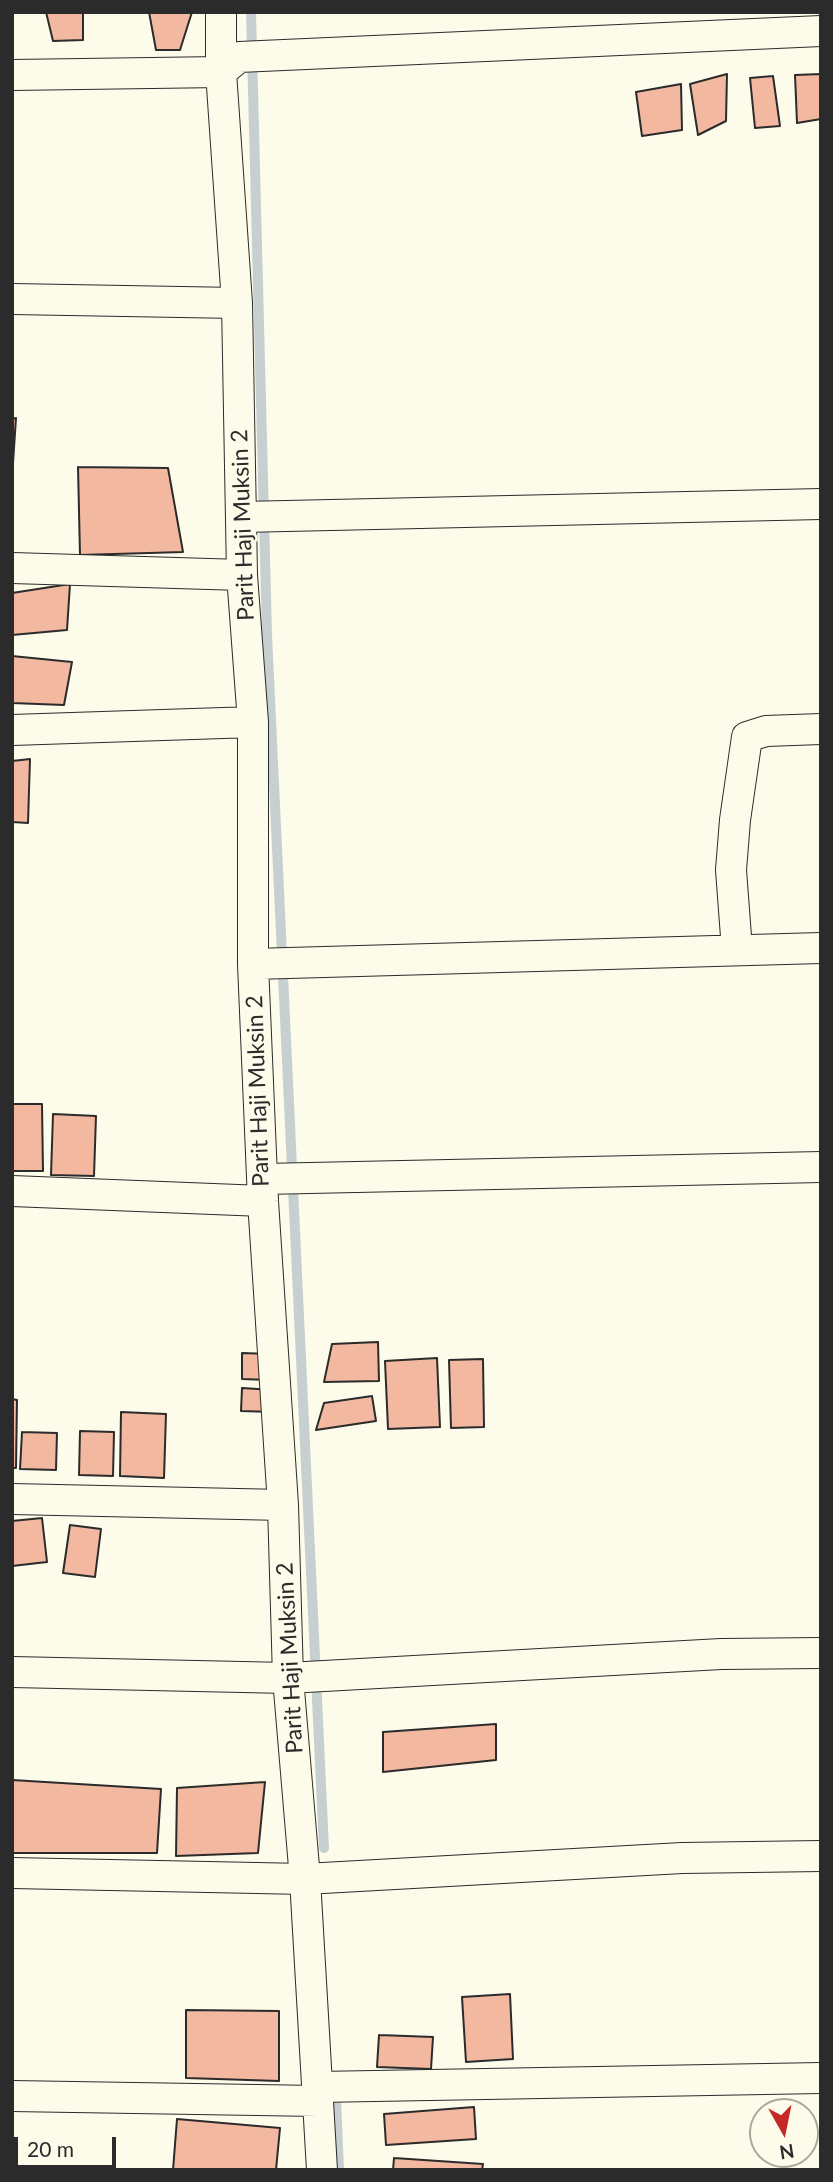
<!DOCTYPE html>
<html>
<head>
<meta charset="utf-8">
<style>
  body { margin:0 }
  #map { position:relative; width:833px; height:2182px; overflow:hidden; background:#fdfbea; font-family:Lato,sans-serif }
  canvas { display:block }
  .frame { position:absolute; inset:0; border:14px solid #2b2b2b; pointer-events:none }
  .north { position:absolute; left:749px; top:2098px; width:70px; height:70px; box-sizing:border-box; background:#fdfbea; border:2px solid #a9a89e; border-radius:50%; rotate:171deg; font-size:19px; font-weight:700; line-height:28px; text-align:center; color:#2b2b2b }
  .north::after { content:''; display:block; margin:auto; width:24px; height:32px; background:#c62828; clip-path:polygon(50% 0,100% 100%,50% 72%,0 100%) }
  .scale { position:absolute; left:14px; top:2137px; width:102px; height:32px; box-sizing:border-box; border:4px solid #2b2b2b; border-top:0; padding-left:9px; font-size:21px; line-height:24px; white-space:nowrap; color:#2b2b2b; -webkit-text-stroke:5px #fdfbea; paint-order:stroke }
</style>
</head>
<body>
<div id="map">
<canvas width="833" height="2182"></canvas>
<div class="frame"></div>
<div class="north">N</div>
<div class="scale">20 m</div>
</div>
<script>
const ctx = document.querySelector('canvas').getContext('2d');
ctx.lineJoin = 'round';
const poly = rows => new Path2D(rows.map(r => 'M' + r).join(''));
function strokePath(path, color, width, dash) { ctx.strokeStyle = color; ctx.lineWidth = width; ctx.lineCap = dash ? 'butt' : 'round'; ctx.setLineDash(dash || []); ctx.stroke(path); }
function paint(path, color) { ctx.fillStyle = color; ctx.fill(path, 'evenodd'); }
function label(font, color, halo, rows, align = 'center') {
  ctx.font = font + ' Lato,sans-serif'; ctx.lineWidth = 5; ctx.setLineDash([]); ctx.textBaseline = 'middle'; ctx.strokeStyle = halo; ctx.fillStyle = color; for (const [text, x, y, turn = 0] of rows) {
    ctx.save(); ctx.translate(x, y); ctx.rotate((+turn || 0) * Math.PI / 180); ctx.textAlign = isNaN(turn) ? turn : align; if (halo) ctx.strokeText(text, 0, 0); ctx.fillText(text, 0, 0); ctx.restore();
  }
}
strokePath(poly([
  [251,12,267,635,324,1848],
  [336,2099,339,2170]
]), '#c7d0d0', 10);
const building = poly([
  [46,12,83,12,83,40,53,41,46,12],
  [149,12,192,12,180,50,156,50,149,12],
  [727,74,726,121,698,135,690,84,727,74],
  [821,74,821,119,797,123,795,75,821,74],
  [773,76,780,126,755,128,750,78,773,76],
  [681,84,682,130,642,136,636,92,681,84],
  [16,418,12,478,12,419,16,418],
  [78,467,168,468,183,552,80,555,78,467],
  [70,584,67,630,12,635,12,593,70,584],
  [12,656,72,662,64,705,12,703,12,656],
  [30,759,28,823,12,822,12,761,30,759],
  [12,1104,42,1104,43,1171,12,1171,12,1104],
  [53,1114,96,1116,94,1176,51,1175,53,1114],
  [378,1342,379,1381,324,1382,332,1344,378,1342],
  [242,1353,270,1354,269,1380,242,1379,242,1353],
  [437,1358,440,1427,388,1429,385,1361,437,1358],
  [483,1359,484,1427,451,1428,449,1360,483,1359],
  [242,1388,273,1390,273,1412,241,1411,242,1388],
  [372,1396,376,1421,316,1430,324,1403,372,1396],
  [12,1399,17,1400,16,1468,12,1468,12,1399],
  [121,1412,166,1414,164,1478,120,1476,121,1412],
  [80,1431,114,1432,113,1476,79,1475,80,1431],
  [22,1432,57,1433,56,1470,20,1469,22,1432],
  [42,1518,47,1562,12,1566,12,1521,42,1518],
  [70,1525,101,1529,95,1577,63,1573,70,1525],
  [496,1724,496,1760,383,1772,383,1732,496,1724],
  [12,1780,161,1789,157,1853,12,1853,12,1780],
  [265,1782,258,1853,176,1856,177,1788,265,1782],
  [510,1994,513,2059,466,2062,462,1997,510,1994],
  [186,2010,279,2011,279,2081,186,2078,186,2010],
  [379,2035,433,2037,431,2069,377,2067,379,2035],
  [474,2107,476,2139,386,2145,384,2114,474,2107],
  [177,2119,280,2128,276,2170,173,2170,177,2119],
  [394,2158,483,2164,482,2170,393,2170,394,2158]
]);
paint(building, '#f2b8a0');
strokePath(building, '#2b2b2b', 2);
const street = poly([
  [221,12,221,72,237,303,242,575,253,722,253,964,263,1201,283,1505,288,1678,305,1879,322,2170],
  [12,75,221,72,239,57,821,31],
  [12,299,237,303],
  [242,517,821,504],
  [12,568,242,575],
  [12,730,253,722],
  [737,950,731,870,735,820,747,737,766,731,821,729],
  [253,964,821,948],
  [263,1179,821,1167],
  [12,1191,263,1201],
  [12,1499,283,1505],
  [12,1672,288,1678,721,1654,821,1653],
  [12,1873,305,1879,682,1858,821,1856],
  [318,2087,821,2078],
  [12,2096,318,2101]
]);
strokePath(street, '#2b2b2b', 32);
strokePath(street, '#fdfbea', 30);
label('23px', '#2b2b2b', '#fdfbea', [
  ["Parit Haji Muksin 2",243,525,-92],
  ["Parit Haji Muksin 2",258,1091,-92],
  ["Parit Haji Muksin 2",290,1658,-93]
]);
</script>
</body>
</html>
